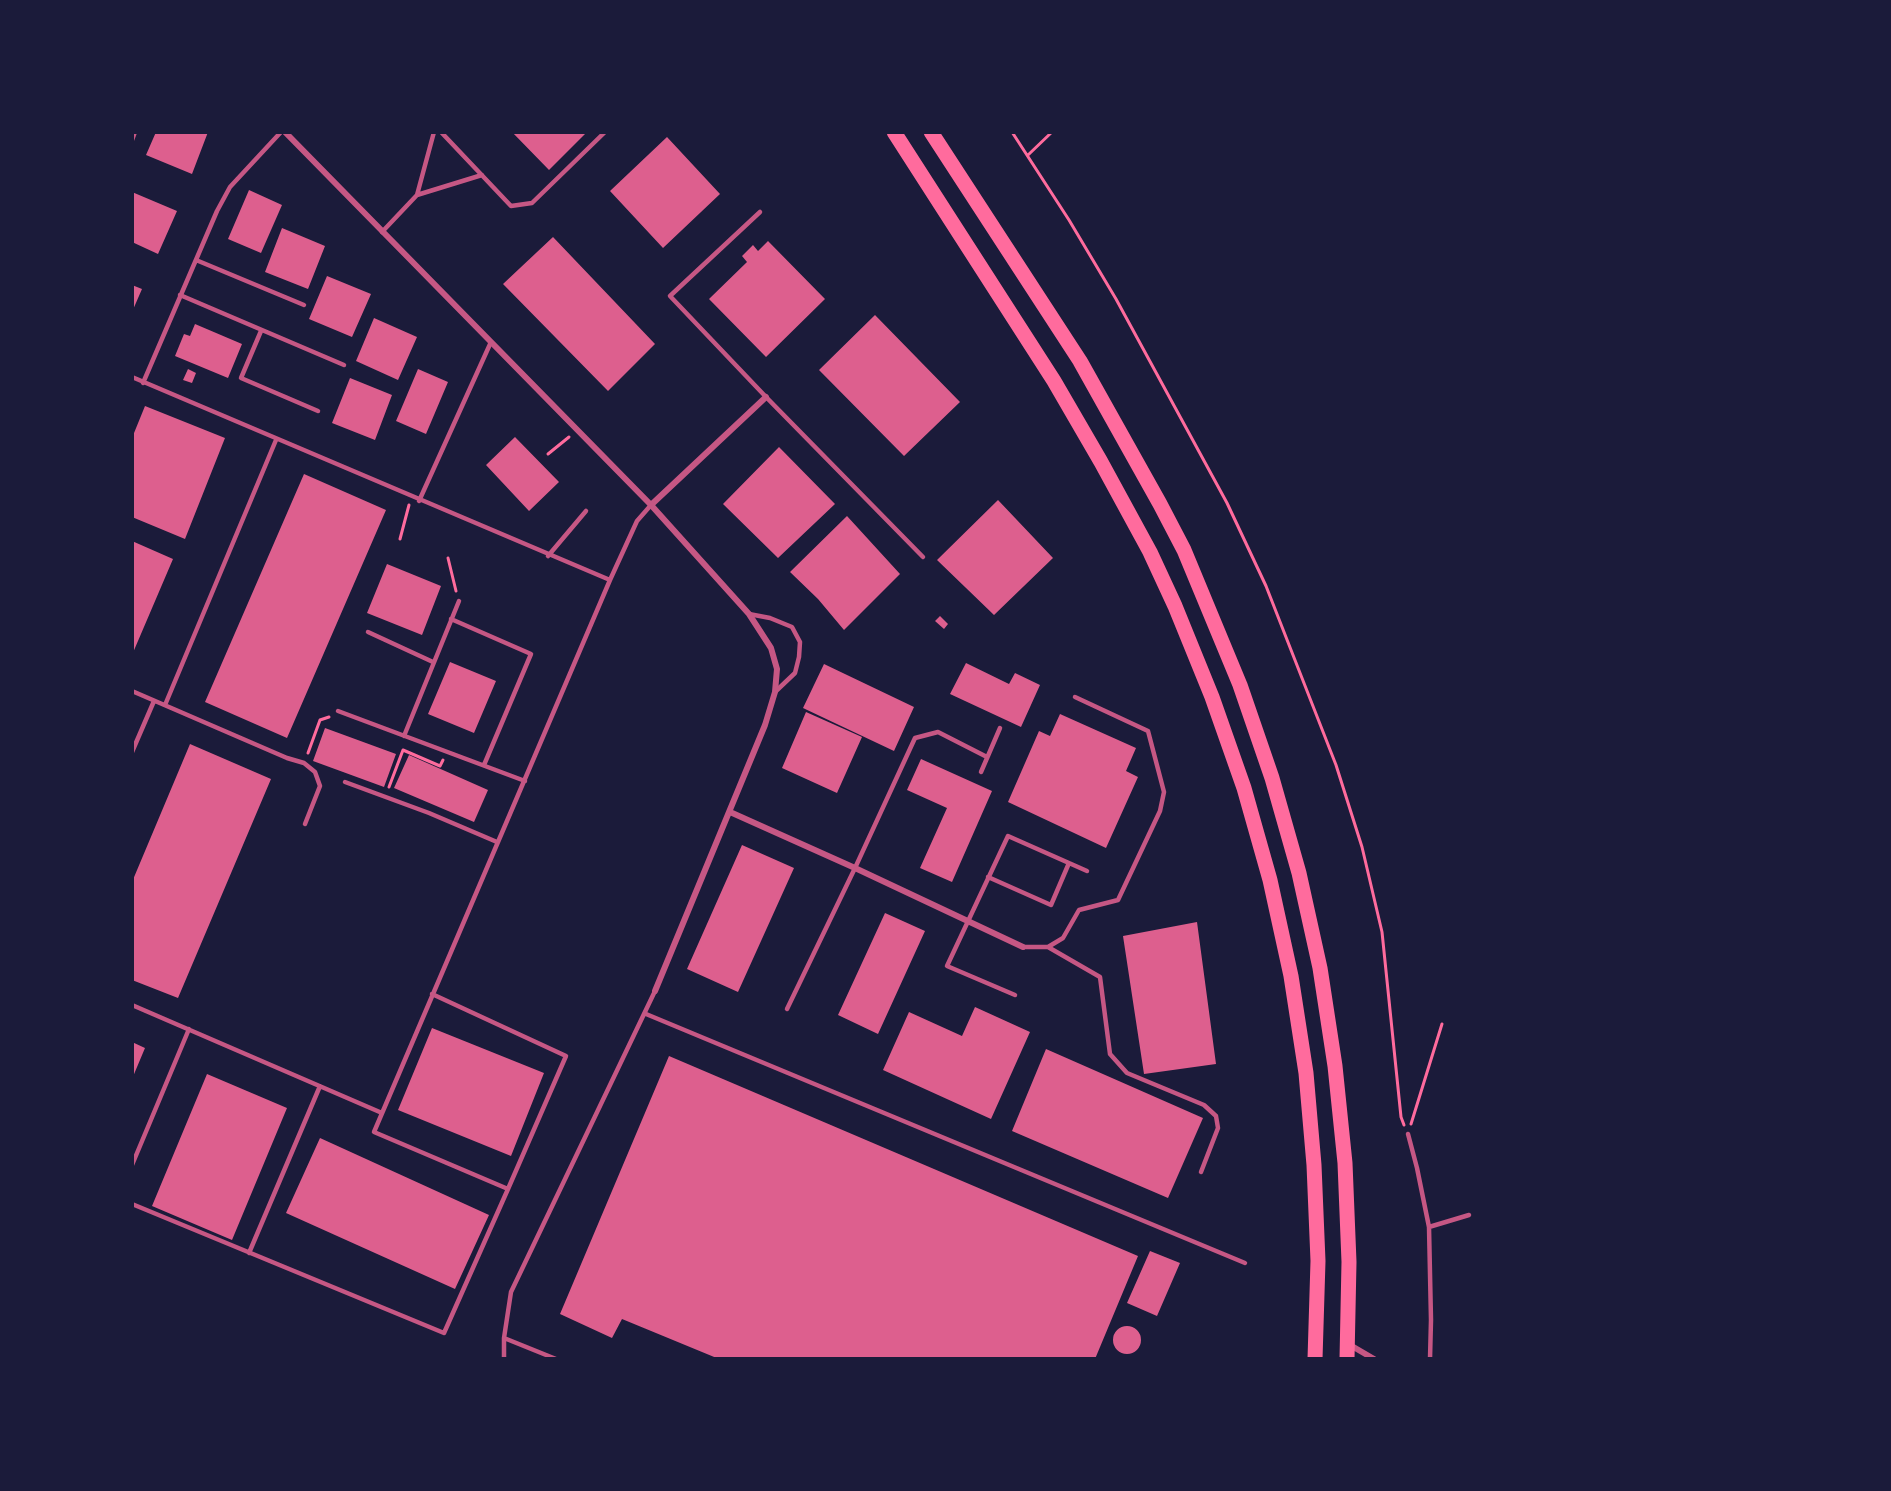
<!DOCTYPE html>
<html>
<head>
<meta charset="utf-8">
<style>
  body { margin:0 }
  #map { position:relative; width:1891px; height:1491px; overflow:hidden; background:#1b1b3a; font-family:Bitter,serif }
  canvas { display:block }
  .frame { position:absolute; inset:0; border:134px solid #1b1b3a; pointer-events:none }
</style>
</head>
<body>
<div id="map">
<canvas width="1891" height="1491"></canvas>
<div class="frame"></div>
</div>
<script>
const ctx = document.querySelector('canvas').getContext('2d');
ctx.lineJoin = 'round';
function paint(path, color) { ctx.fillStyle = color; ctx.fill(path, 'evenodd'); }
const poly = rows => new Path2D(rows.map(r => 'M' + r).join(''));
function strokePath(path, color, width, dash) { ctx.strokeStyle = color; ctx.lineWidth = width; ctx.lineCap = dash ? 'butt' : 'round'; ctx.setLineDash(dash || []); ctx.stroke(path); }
paint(poly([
  [156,132,208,132,192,174,146,155],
  [512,132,587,132,549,170],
  [667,137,720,194,663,248,610,191],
  [249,190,282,205,261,253,228,239],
  [132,192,177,211,158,254,132,242],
  [282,228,325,246,308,289,265,272],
  [553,237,655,344,608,391,503,284],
  [768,241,825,299,766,357,709,299,747,262,742,256,753,245,758,251],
  [327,276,371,294,352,337,309,319],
  [132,285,142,289,132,312],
  [875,315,960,402,904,456,819,370],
  [374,318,417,337,398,380,356,361],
  [195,324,242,344,228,378,175,356,184,334,190,336],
  [188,369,196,373,192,383,183,380],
  [418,369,448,382,426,434,396,421],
  [350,378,392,395,375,440,332,423],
  [145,406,225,438,185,539,132,517,132,438],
  [515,437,559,482,529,511,486,465],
  [779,447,835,504,778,558,723,504],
  [304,474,386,510,287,738,205,702],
  [998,500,1053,558,994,615,937,560],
  [847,516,900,574,844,630,818,599,790,572],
  [132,541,173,559,132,655],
  [387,564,441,586,422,635,367,613],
  [940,616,948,624,944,629,935,621],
  [450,662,496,681,474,733,428,714],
  [966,663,1009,684,1015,673,1040,685,1021,727,950,694],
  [824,664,914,707,894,751,803,708],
  [806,712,862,737,837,793,782,768],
  [1060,714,1136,748,1126,771,1138,777,1106,848,1008,802,1039,731,1050,736],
  [325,728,396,754,384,787,313,761],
  [190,744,271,779,178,998,132,980,132,882],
  [409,755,488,790,474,822,394,788],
  [921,759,992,791,952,882,920,868,947,808,907,790],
  [742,845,794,868,738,992,687,969],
  [885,913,925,931,878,1034,838,1015],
  [1197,922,1216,1064,1144,1074,1123,936],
  [975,1007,1030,1032,991,1119,883,1070,909,1012,962,1036],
  [432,1028,544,1073,511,1156,398,1110],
  [132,1042,145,1048,132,1079],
  [1046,1049,1203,1118,1168,1198,1012,1131],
  [669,1056,1138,1256,1095,1359,719,1359,622,1319,612,1338,560,1314],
  [207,1074,287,1108,232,1240,152,1206],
  [320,1138,489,1215,455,1289,286,1213],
  [1150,1251,1180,1263,1157,1316,1127,1303],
  '1113 1340a14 14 0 1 1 28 0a14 14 0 1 1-28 0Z'
]), '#dd5f8e');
strokePath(poly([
  [1012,132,1069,220,1116,299,1227,503,1266,586,1336,765,1362,847,1382,932,1401,1117,1404,1125],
  [1028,155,1052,132],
  [548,454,569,437],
  [400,539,409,505],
  [448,558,456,591],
  [308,753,320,720,329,717],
  [389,787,403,750,440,766,443,760],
  [1411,1124,1442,1024]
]), '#ff6b9d', 3);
strokePath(poly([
  [441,132,511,206,532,203,605,132],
  [132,140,135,132],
  [417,195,434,132],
  [760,212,670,296,766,397,923,557],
  [382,232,417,195,482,175],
  [196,260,304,305],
  [180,295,344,365],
  [261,331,241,378,318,411],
  [132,377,610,580,374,1132,508,1189,444,1333,132,1204],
  [143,383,217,211,230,187,281,132],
  [419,501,491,342],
  [548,556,586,511],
  [610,580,637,521,651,505],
  [749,614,770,618,792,627,800,642,799,657,795,673,775,692],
  [451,619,531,654,484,765],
  [368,632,433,662],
  [132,691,287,758,304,763,315,772,320,786,305,824],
  [165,705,276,440],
  [338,711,525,781],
  [404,736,459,601],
  [132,752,154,701],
  [981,772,1000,728],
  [345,782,429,813,497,842],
  [988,877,1051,905,1069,863],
  [1023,947,1048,947,1063,938,1079,910,1118,900,1160,811,1164,792,1148,731,1075,697],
  [1048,947,1100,977,1110,1054,1127,1073,1204,1105,1216,1116,1218,1128,1201,1172],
  [432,994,566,1056,508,1189],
  [1015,995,947,966,1008,836,1087,871],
  [132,1005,382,1113],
  [787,1009,855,868,915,738,938,732,987,757],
  [646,1014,1245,1263],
  [1408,1134,1417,1168,1429,1227,1431,1320,1430,1359],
  [132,1165,189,1029],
  [1429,1227,1469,1215],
  [249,1253,320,1086],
  [504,1338,556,1359],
  [504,1359,504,1338,511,1292,655,991]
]), '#c65784', 4.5);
strokePath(poly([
  [285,132,651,505,749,614,771,648,777,669,775,692,765,725,655,991],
  [651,505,766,397],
  [730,812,855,868,1023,947],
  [1350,1345,1374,1359]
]), '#c65784', 6);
strokePath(poly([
  [894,132,1054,381,1101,462,1150,552,1175,606,1212,697,1244,788,1270,880,1291,976,1306,1073,1314,1165,1318,1261,1315,1359],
  [931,132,1080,361,1160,504,1184,550,1240,685,1272,778,1299,873,1320,968,1335,1066,1345,1163,1349,1262,1347,1359]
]), '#ff6b9d', 15);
</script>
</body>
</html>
